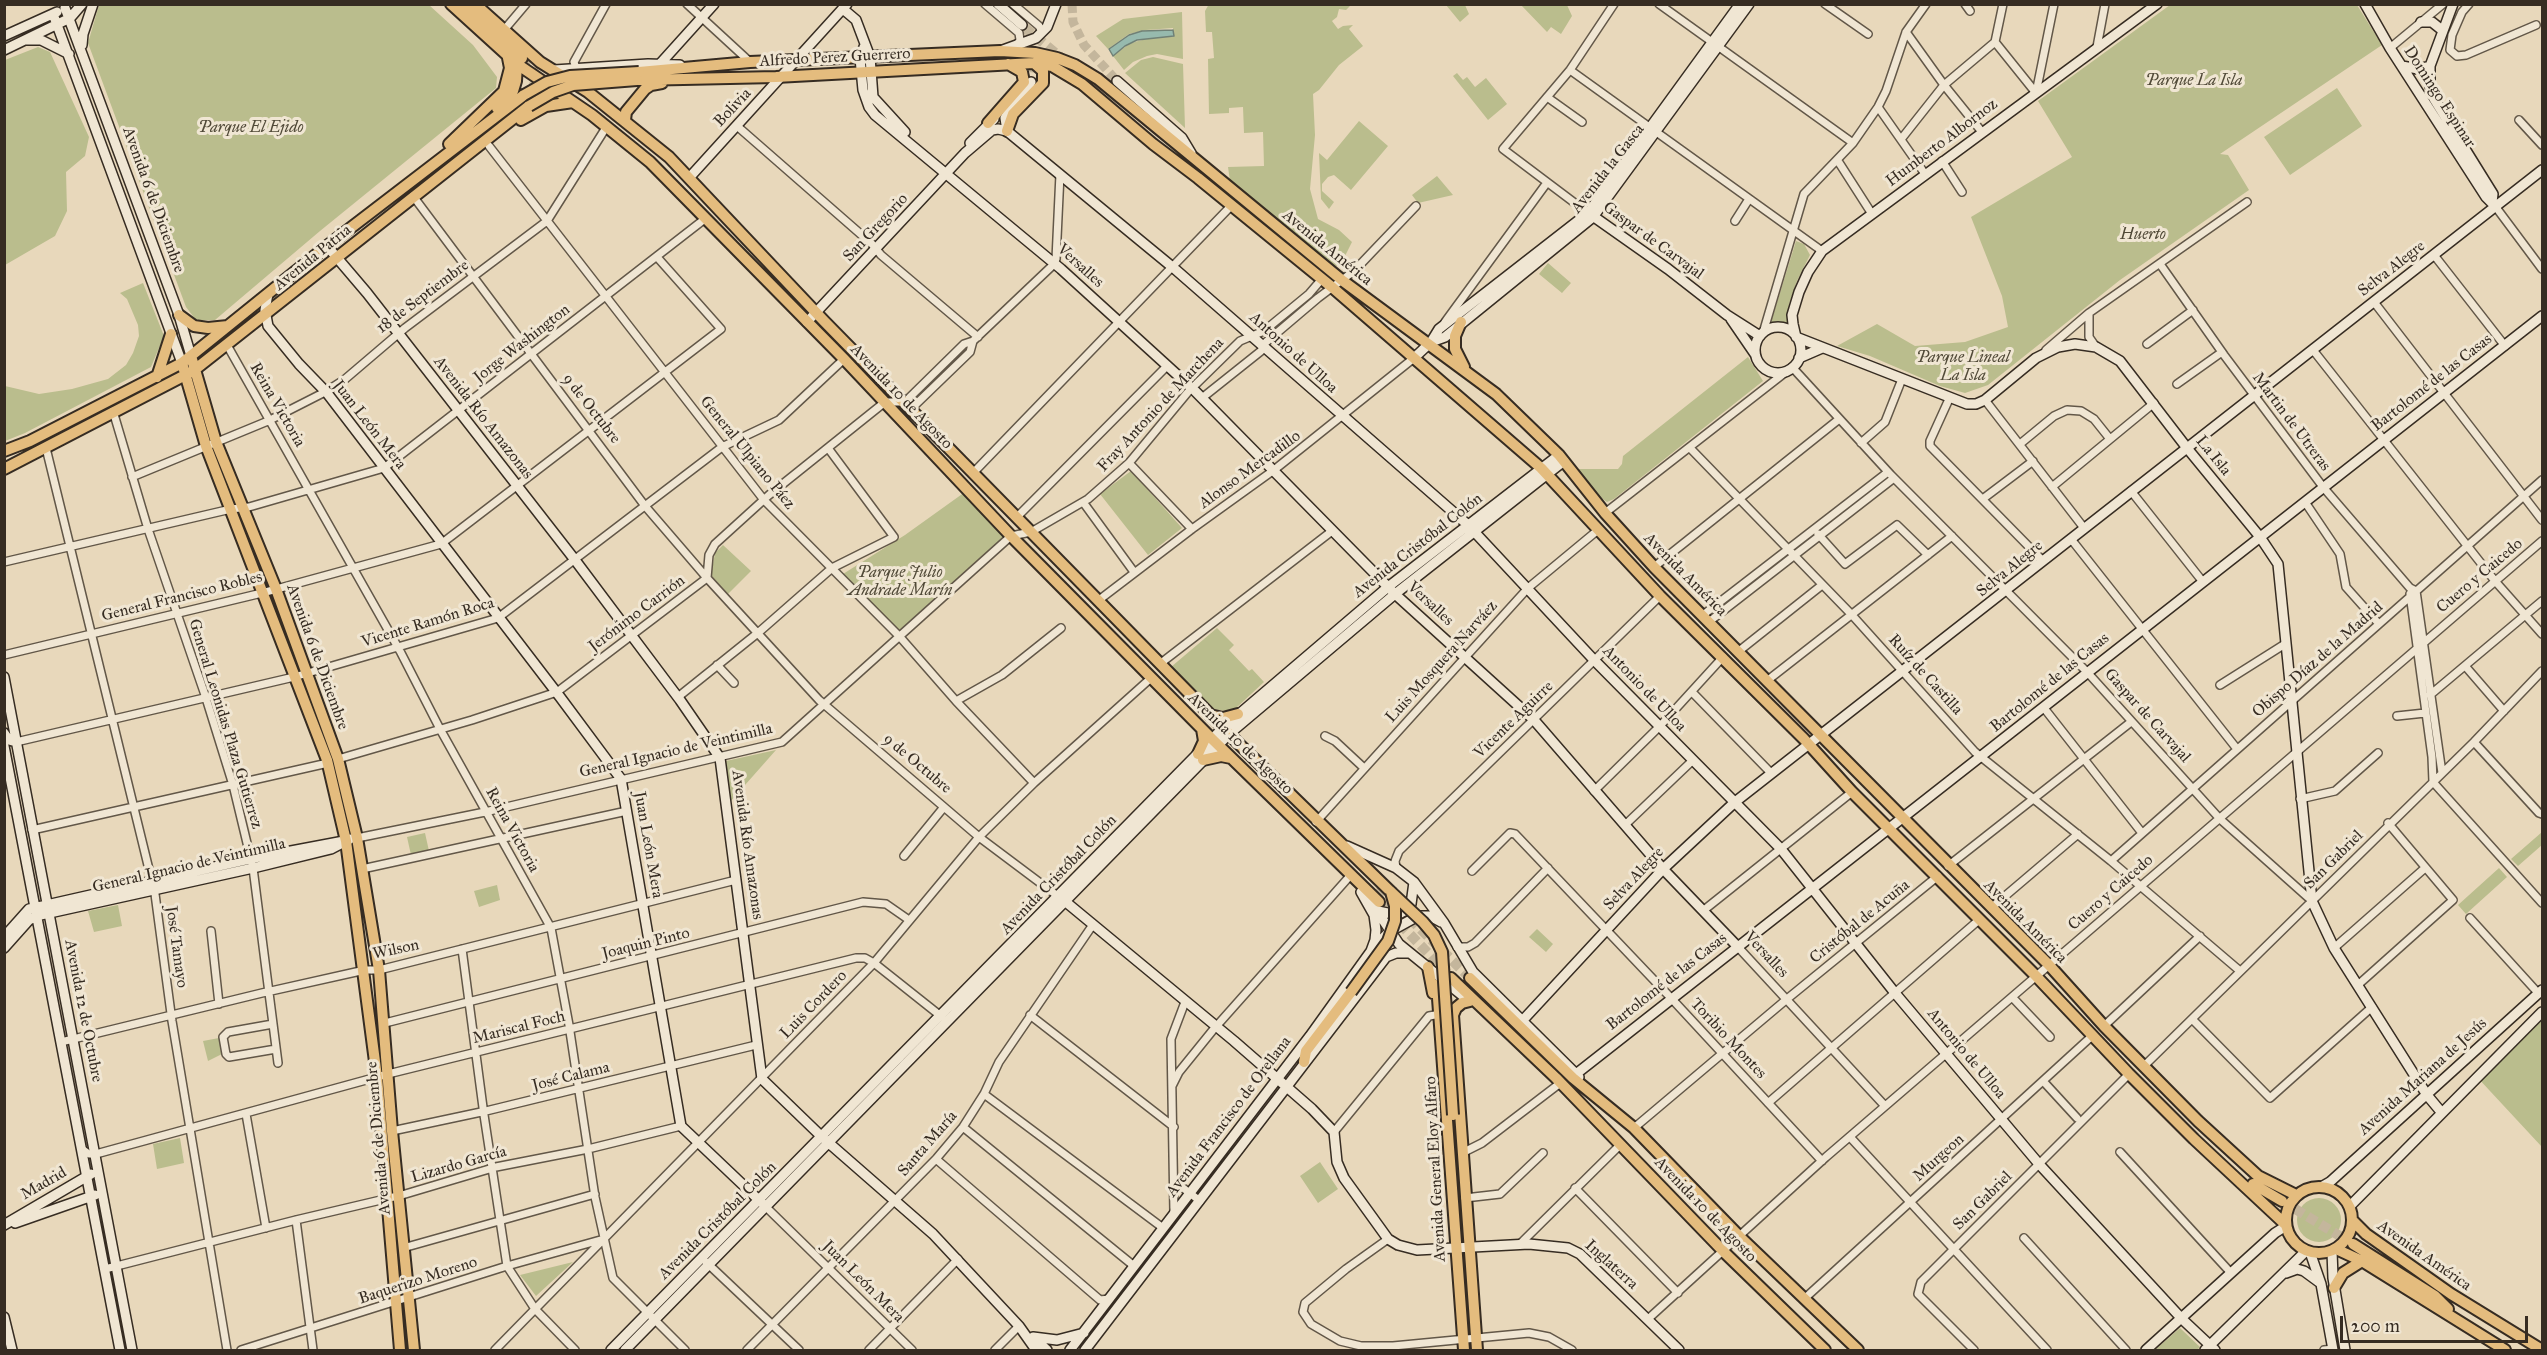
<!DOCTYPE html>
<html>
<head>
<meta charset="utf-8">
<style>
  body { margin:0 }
  #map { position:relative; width:2547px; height:1355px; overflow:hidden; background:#e8d8bb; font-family:"IM FELL Great Primer",serif }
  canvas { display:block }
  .frame { position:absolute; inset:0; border:6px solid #362c22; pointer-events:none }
  .scale { position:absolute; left:2340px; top:1316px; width:188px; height:27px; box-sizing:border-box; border:3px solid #362c22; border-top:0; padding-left:8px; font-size:18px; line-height:21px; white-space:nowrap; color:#362c22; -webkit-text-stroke:4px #f0e6d3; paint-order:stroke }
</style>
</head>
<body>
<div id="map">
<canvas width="2547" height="1355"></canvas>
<div class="frame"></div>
<div class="scale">200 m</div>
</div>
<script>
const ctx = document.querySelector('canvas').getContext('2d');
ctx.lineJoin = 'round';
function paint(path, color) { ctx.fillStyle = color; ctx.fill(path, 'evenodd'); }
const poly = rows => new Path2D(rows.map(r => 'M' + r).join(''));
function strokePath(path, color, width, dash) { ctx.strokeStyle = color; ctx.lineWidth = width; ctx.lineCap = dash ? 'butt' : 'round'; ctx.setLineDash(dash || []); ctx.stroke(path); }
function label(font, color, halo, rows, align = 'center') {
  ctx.font = font + ' "IM FELL Great Primer",serif'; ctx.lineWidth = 6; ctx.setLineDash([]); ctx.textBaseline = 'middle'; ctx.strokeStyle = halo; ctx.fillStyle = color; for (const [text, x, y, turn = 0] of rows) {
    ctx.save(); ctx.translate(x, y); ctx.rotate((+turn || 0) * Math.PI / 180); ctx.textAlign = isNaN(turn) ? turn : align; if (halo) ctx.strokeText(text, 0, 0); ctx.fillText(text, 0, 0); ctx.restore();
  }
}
paint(poly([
  [1209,4,1351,5,1346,10,1339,9,1337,17,1332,21,1338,29,1343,26,1353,25,1349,29,1363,46,1339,65,1319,90,1313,94,1315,135,1310,189,1318,219,1339,230,1352,242,1341,264,1336,266,1296,238,1230,181,1228,167,1264,166,1263,132,1244,133,1243,107,1229,108,1229,113,1209,114,1208,59,1214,58,1212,32,1206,32,1205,11],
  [99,5,429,5,473,45,497,77,496,88,320,231,215,320,196,320,186,307,88,43],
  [1446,5,1465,5,1469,14,1460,22],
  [1521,5,1567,5,1572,16,1561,34,1551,27,1547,32],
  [2170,5,2357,5,2382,45,2220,154,2228,155,2249,190,2120,280,1988,385,1965,393,1940,386,1870,356,1837,346,1877,324,1915,346,1965,342,2008,327,2002,296,1971,217,2072,157,2038,101],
  [1182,12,1183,59,1157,54,1147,56,1133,62,1124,70,1113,56,1129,44,1138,41,1160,36,1173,37,1173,28,1146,30,1129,34,1108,49,1096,36,1123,19],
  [38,47,50,52,89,137,85,156,66,172,67,211,55,236,5,265,5,60],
  [1153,57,1183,64,1185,128,1125,73,1141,60],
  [1457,73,1463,80,1467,77,1475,87,1486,78,1507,104,1488,120,1453,76],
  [2337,88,2362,126,2290,175,2264,137],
  [1359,121,1388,146,1351,190,1334,175,1328,177,1322,184,1322,191,1334,202,1329,209,1321,199,1319,153,1327,160],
  [1437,176,1453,195,1418,203,1412,195],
  [1796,241,1804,244,1810,255,1797,281,1789,304,1787,323,1771,322],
  [1548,263,1571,283,1562,293,1539,274],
  [143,283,164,336,151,367,25,433,5,441,5,386,39,394,72,389,108,379,126,365,133,353,139,336,138,325,127,299,120,293],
  [1748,357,1763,381,1614,499,1607,502,1600,497,1578,469,1618,469,1622,464,1623,456],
  [1131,471,1182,528,1148,555,1100,494],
  [965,492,1005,537,897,634,843,574,905,535],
  [723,545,751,571,728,594,711,575,715,553],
  [1217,628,1234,645,1229,650,1249,671,1252,669,1264,682,1235,709,1228,711,1211,709,1171,667],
  [776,750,730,802,726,761],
  [2542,832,2542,845,2518,866,2511,859],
  [425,833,429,851,411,855,407,837],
  [2499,868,2507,877,2466,914,2458,905],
  [497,885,500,900,479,907,474,891],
  [118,905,122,926,94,932,88,911],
  [1537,929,1553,944,1546,952,1529,937],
  [2542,1012,2542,1147,2477,1077],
  [219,1038,222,1054,208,1061,203,1041],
  [180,1138,184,1163,157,1169,153,1144],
  [1320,1162,1338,1189,1318,1203,1300,1176],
  '2297 1220a22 22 0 1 1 44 0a22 22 0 1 1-44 0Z',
  [573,1262,536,1296,520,1275],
  [2180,1328,2200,1347,2197,1350,2155,1350]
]), '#babd8d');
const water = poly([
  [1173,30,1174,36,1137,40,1125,46,1113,56,1109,49,1129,35,1142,31,1173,30]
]);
paint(water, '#97baae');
strokePath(water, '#708176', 1.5);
strokePath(poly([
  [1072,4,1073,22,1084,45,1117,81],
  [1022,25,1024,27,1033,60,1031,82]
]), '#c4b69c', 9, [9, 4.5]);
strokePath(poly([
  [1024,27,1105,94],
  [522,58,533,68,535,78,533,93,524,102],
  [1378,887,1470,978],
  [1379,902,1447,973],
  [2282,1201,2353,1244]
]), '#c4b69c', 10, [10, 5]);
const street = poly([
  [687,4,750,62],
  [985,4,1019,33,1020,40,1017,45],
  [1013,4,1039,26,1042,32],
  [1659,4,1853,143],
  [1825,4,1868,34],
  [1965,4,1970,11],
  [2469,4,2462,12,2452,35,2450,50,2457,56,2466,55,2536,25],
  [504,30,526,4],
  [1906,32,1944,85,1982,132],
  [1995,42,2036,93],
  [2097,47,2105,4],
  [2390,48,2443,4],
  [576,68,574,62,606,4],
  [1570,70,1822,251],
  [2036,93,2054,4],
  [1547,97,1582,122],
  [1878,107,1925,174],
  [2519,120,2542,145],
  [737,126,872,244,881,255,978,337],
  [1902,138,1944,85,1995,42,2003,4],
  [489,146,764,500,900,637,956,701,1034,783],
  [1838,161,1872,214],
  [1942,161,1962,192],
  [413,196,645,506,707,578,819,700,979,837,1059,897],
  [2495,206,2542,269],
  [1588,213,1503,149,1570,70,1614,4],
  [1735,221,1749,199],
  [2434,255,2505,346],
  [2160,264,2224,355,2323,487,2410,588,2416,591,2442,773],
  [2374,302,2542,520],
  [2089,313,2089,337,2096,347],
  [1445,322,1546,184],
  [1763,333,1804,194,1853,143,1878,107,1886,91,1906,32,1926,4],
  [2147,344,2193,310],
  [227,345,400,651,440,729,551,928,569,1025,595,1197,613,1278,685,1350],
  [2046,350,2089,313,2247,202],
  [2313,350,2495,581,2542,634],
  [1792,367,1891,475,2088,673,2220,819,2312,901],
  [2177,384,2222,352],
  [1950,397,1930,441,1930,446,2043,561],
  [1202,398,1261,351,1265,343,1318,298,1354,271,1416,206],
  [1985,400,2084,528],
  [911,409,970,352,973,341],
  [113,411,148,529,205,695,233,785,253,868,278,1063],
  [1861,443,1885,422,1902,379],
  [2020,444,2054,416,2067,410,2081,411,2094,419,2110,439],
  [46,448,155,894,172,1021,227,1350],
  [1690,448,1852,615,1975,752,2111,861,2240,971],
  [1129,463,1192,529],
  [974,472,1231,206],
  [132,477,268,421,325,392,344,380,405,328,547,221,607,126],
  [2052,487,2154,403],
  [2131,491,2203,582],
  [1984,498,2033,461],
  [1083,502,1134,572],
  [2305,502,2340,554,2346,587,2379,624],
  [1605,513,1787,371],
  [1018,516,1167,366],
  [1818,534,1845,564,1897,525,1928,555],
  [2071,539,2237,749],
  [4,562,231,509,249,507,384,468,706,218],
  [1654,567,1838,420],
  [2410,594,2432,757,2433,782,2542,903],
  [1099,600,1192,529,1274,470,1414,358],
  [1703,615,1888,472],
  [1710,621,1894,478],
  [1739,651,1822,585],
  [4,655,262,593,441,544,721,329,657,257],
  [1161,663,1332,531],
  [717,665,734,683],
  [2466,667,2504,711],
  [1768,680,1952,536],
  [2220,685,2285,644],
  [1692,692,1771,773],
  [2430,695,2542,601],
  [678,697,759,632,832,568,894,537,828,448],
  [956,701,1002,675,1061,628],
  [2044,708,2142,833],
  [2397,716,2425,713],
  [1325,736,1335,741,1364,768],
  [16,742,294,677,498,618,722,447,779,420,844,359],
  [2474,742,2539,813,2542,814],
  [338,759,472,720,557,692,703,581,707,578,709,555,715,544,769,495,885,402,905,402,964,344,973,341,1052,266,1056,259,1060,174],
  [1594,791,1660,726,1723,657],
  [2300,799,2335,791,2378,753],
  [1316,822,1528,588,1598,530],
  [1625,825,1692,761],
  [32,830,328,763],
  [357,838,485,812,782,742,1011,536,1031,532,1088,499,1129,463,1188,392,1240,341,1264,331,1309,294,1321,280],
  [904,856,944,807],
  [2111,861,2542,480],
  [1948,866,2131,722],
  [1396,868,1395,861,1399,851,1660,596],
  [362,869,627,811],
  [1472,871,1510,833,1515,834,1671,998,1822,1161],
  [1991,908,2078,834],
  [1704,910,1852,792],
  [2470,918,2539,994],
  [211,931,219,1004],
  [1737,946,1885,1106],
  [1457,947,1468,947,1475,943,1548,868],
  [2334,948,2425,868],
  [462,949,484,1115,507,1266,535,1309,575,1350],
  [2359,984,2453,900,2388,823],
  [2012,997,2050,1037],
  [1030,1015,1174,1127],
  [2192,1019,2270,1098,2372,1007],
  [385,1023,863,902,886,904,909,920],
  [273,1024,228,1032,223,1037,226,1054,229,1057,276,1049],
  [2104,1026,2200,936],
  [61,1042,262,993,365,970,379,970,736,880],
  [2144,1066,2474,742,2542,671],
  [2043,1081,2077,1118],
  [1172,1086,1179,1072,1213,1030,1349,877],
  [984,1094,1163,1228],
  [1768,1103,1980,919],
  [246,1114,266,1228],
  [963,1127,1134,1266],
  [1634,1128,1787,999,1938,876],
  [392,1131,486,1111,756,1045],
  [1334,1132,1429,1016,1435,1015],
  [1850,1137,2047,1350],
  [82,1149,89,1154,96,1154,388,1074,856,958,865,958,874,963,942,1017],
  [2120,1152,2231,1273],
  [1462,1153,1482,1143,1559,1084],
  [936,1159,1100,1300,1109,1299],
  [1174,1181,1200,1201],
  [1575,1188,1678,1293],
  [1465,1198,1500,1194,1543,1153],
  [766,1207,912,1350],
  [1174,1213,1171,1039,1185,1002],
  [296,1220,313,1350],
  [2024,1238,2126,1350],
  [1388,1239,1346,1269,1305,1303,1303,1312,1311,1324,1340,1341,1361,1346,1393,1346,1529,1333,1549,1337,1572,1350],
  [1519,1245,1620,1145],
  [403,1248,595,1194],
  [706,1262,799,1350],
  [105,1269,296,1220,402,1195,496,1167,588,1149,681,1126],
  [1804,1299,2092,1036],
  [1648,1319,1826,1157,2542,541],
  [241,1350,507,1266,604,1239],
  [495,1350,874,963,979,837,1034,783,1151,678],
  [747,1350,936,1159,963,1127,984,1094,999,1062,1092,926],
  [869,1350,958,1259],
  [995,1350,1019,1326],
  [1974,1350,1918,1294,1921,1282,2129,1074],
  [2324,1350,2333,1349]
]);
const secondary = poly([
  [998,4,1022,25],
  [2157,4,1822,251,1808,272,1799,292,1792,315,1793,324,1796,337,1967,404,1976,404,1985,400,2036,358,2058,347,2075,344,2096,347,2120,361,2187,448,2260,537,2278,564,2312,901,2334,948,2427,1095,2442,1113],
  [2365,4,2390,48,2486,197,2495,206],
  [2453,4,2430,66,2430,86,2434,99,2493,194,2492,202],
  [65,8,179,315,191,356],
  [843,9,856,20,870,57,873,97,905,132],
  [53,14,182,363],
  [2421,22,2432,22,2442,30],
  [4,36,57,12],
  [27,40,41,40,69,54],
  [82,45,83,34,93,4],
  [864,47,860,58,863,90,869,107,875,115,1061,269,1195,391,1395,594,1534,720,1663,869,1737,946],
  [4,50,70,18,82,4],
  [1003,50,1036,38,1047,27,1056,4],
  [659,65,714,4],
  [2402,66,2418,69,2430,66],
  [554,70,648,64,680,65],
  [1117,81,1182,138,1191,153],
  [1012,106,1005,118,1007,131,1176,270,1468,525,1594,660,1781,849,1895,993,2039,1164,2182,1319,2215,1350],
  [1007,109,1024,94,1031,82],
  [970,143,994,119],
  [689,178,847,4],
  [1590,214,1668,269,1727,315,1760,336],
  [327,246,367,293,575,560,680,700,720,758,762,1079,822,1137,933,1234,1019,1326,1036,1350],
  [268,294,265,310,268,326,299,364,327,393,560,697,621,779,681,1126,762,1203],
  [1731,319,1755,354],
  [807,322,965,153,992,130,998,129,1007,131],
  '1755 350a23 23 0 1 1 46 0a23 23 0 1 1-46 0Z',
  [1431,342,1445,337,1593,217,1749,4],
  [1414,358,1431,342,1439,329,1588,213,1740,4],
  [1799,358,1822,348],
  [4,677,132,1350],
  [4,733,9,740,16,742],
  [4,746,120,1350],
  [1347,846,1396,868,1414,882,1444,923,1473,972,1579,1077],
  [1061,898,1234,1041,1312,1109,1334,1132,1337,1162,1344,1178,1388,1239,1398,1245,1417,1250,1529,1244,1568,1248,1580,1254,1679,1350],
  [1371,902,1399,944,1463,996],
  [1378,911,1397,915,1406,910,1411,904,1414,882],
  [4,937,29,909,254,858,344,841],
  [1374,947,1389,932,1418,916,1430,916,1441,922],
  [4,948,29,920,36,916,253,868,331,849,350,839],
  [1523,1020,1663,869,1735,802,2542,170],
  [1576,1074,2542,316],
  [2323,1186,2330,1182,2542,990],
  [2350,1206,2542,1012],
  [15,1223,95,1195],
  [4,1225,91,1174],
  [2332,1251,2333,1278,2345,1350],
  [2310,1252,2321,1284,2333,1350],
  [2286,1273,2297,1269,2304,1271,2319,1282],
  [4,1317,12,1350],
  [1033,1337,1057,1340,1084,1333],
  [1033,1337,1047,1350],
  [611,1350,1224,727,1388,587,1559,455],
  [625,1350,1229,734,1395,594,1564,461],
  [1070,1350,1310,1036,1371,951,1375,940,1376,930,1374,915,1361,892],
  [1085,1350,1386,957,1396,953,1408,953],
  [2146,1350,2275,1233,2286,1226],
  [2205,1350,2306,1251]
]);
const primary = poly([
  [451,4,517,64,592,115,650,162,844,359,1011,536,1212,739,1379,902],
  [464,4,522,58],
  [475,4,540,62,588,92,669,157,824,321,1239,744,1391,892],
  [639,72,750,62,1000,51,1035,53,1057,58,1075,65,1098,79,1343,281,1496,394,1559,455,1605,513,1654,567,2049,965,2104,1026,2198,1121,2258,1176,2296,1195],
  [637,80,776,77,1034,63,1052,66,1082,84,1153,144,1198,178,1333,288,1541,468,1660,596,1804,739,1852,792,2036,976,2129,1074,2194,1139,2285,1224],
  [497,108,513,91,516,81,517,64],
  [521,120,546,106,573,102],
  [625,120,626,112,645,89,651,85,662,83],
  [988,123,1024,82,1022,72,1008,64],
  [1007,131,1013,114,1043,83,1043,71,1034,63],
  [449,144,504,91,510,68,508,58],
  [179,315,194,326,208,328,228,326],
  [1461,322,1455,336,1455,349,1464,367],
  [191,356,216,442,276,589,338,759,357,838,379,970,392,1131,414,1350],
  [182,363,206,446,327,760,346,841,377,1077,400,1350],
  [157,377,171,334],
  [4,451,30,441,182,363,327,246,524,95],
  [4,469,193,371,529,106],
  [1210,715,1223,718,1238,714],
  [1198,754,1204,741,1202,729],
  [1203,760,1221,756,1231,758],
  [1428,967,1433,993],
  [1451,978,1556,1078,1726,1254,1825,1350],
  [1470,978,1573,1078,1634,1128,1740,1237,1858,1350],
  [1437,985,1464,1350],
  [1470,1001,1462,1003,1456,1008,1453,1015,1477,1350],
  [1304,1062,1306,1051,1351,992],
  [2253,1184,2282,1201],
  '2286 1220a33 33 0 1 1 66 0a33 33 0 1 1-66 0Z',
  [2353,1221,2366,1234,2451,1294,2542,1350],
  [2353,1244,2435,1296,2448,1309],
  [2336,1249,2362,1261,2505,1350],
  [2334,1288,2343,1273,2362,1261]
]);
strokePath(street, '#625748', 10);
strokePath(secondary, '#362c22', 12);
strokePath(primary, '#362c22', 14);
strokePath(street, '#f0e6d3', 7);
strokePath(secondary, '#f0e6d3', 9);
strokePath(primary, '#e4bc7e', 10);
const primaryBridge = poly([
  [524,95,547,82,570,76,639,72],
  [529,106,553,92,573,85,637,80],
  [1391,892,1423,922,1434,935,1442,952,1453,1115],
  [1351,992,1388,941,1395,921,1395,906,1391,892]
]);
strokePath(primaryBridge, '#362c22', 14, []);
strokePath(primaryBridge, '#e4bc7e', 10);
label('16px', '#362c22', '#f0e6d3', [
  ["Alfredo Perez Guerrero",835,58,-3],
  ["Domingo Espinar",2439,97,57],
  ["Bolivia",733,108,-47],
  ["Humberto Albornoz",1942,143,-37],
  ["Avenida la Gasca",1608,169,-52],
  ["Avenida 6 de Diciembre",153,200,70],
  ["San Gregorio",876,228,-47],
  ["Gaspar de Carvajal",1653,241,36],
  ["Avenida América",1327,248,39],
  ["Avenida Patria",313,258,-39],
  ["Versalles",1080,266,42],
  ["Selva Alegre",2392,269,-38],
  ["18 de Septiembre",423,297,-37],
  ["Jorge Washington",522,344,-38],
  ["Antonio de Ulloa",1293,353,42],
  ["Bartolomé de las Casas",2432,383,-38],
  ["Avenida 10 de Agosto",901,397,46],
  ["Reina Victoria",277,405,60],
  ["Fray Antonio de Marchena",1161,405,-47],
  ["9 de Octubre",591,409,52],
  ["Avenida Río Amazonas",483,418,52],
  ["Martin de Utreras",2291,422,53],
  ["Juan León Mera",369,425,52],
  ["General Ulpiano Páez",747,453,51],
  ["La Isla",2213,456,51],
  ["Alonso Mercadillo",1250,470,-36],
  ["Avenida Cristóbal Colón",1418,546,-38],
  ["Selva Alegre",2010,569,-39],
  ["Avenida América",1685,575,45],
  ["Cuero y Caicedo",2480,576,-40],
  ["General Francisco Robles",182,597,-14],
  ["Versalles",1430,604,43],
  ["Jerónimo Carrión",637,614,-37],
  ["Vicente Ramón Roca",428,623,-17],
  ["Avenida 6 de Diciembre",317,657,70],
  ["Obispo Díaz de la Madrid",2318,660,-41],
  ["Luis Mosquera Narváez",1442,662,-48],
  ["Ruíz de Castilla",1925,675,48],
  ["Bartolomé de las Casas",2050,683,-39],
  ["Antonio de Ulloa",1644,689,46],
  ["Gaspar de Carvajal",2147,716,48],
  ["Vicente Aguirre",1514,720,-44],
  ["General Leonidas Plaza Gutierrez",225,724,73],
  ["Avenida 10 de Agosto",1240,744,44],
  ["General Ignacio de Veintimilla",676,751,-13],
  ["9 de Octubre",917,764,40],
  ["Reina Victoria",512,830,61],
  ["Juan León Mera",648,845,80],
  ["Avenida Río Amazonas",747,845,82],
  ["San Gabriel",2334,860,-45],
  ["General Ignacio de Veintimilla",189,866,-13],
  ["Avenida Cristóbal Colón",1059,875,-46],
  ["Selva Alegre",1634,879,-47],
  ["Cuero y Caicedo",2111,893,-41],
  ["Cristóbal de Acuña",1860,922,-39],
  ["Avenida América",2025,922,45],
  ["Joaquin Pinto",646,944,-14],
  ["José Tamayo",176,947,82],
  ["Wilson",396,950,-12],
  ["Versalles",1766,955,47],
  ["Bartolomé de las Casas",1667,982,-38],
  ["Luis Cordero",814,1005,-46],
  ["Avenida 12 de Octubre",83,1011,79],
  ["Mariscal Foch",519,1028,-14],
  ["Toribio Montes",1728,1039,47],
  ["Antonio de Ulloa",1966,1054,50],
  ["José Calama",571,1077,-14],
  ["Avenida Mariana de Jesús",2423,1077,-42],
  ["Avenida Francisco de Orellana",1229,1117,-53],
  ["Avenida 6 de Diciembre",379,1138,-95],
  ["Santa María",928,1144,-49],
  ["Murgeon",1939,1158,-42],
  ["Lizardo García",459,1165,-16],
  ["Avenida General Eloy Alfaro",1436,1169,-93],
  ["Madrid",44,1184,-30],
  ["San Gabriel",1983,1201,-45],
  ["Avenida 10 de Agosto",1705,1210,46],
  ["Avenida Cristóbal Colón",718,1221,-45],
  ["Avenida América",2424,1256,35],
  ["Inglaterra",1611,1265,42],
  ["Baquerizo Moreno",418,1281,-18],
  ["Juan León Mera",863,1282,45]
]);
label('italic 16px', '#504937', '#f0e6d3', [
  ["Parque La Isla",2194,81],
  ["Parque El Ejido",251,128],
  ["Huerto",2143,235],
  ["Parque Lineal",1963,358],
  ["La Isla",1963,376],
  ["Parque Julio",900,573],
  ["Andrade Marín",900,591]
]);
</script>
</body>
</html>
